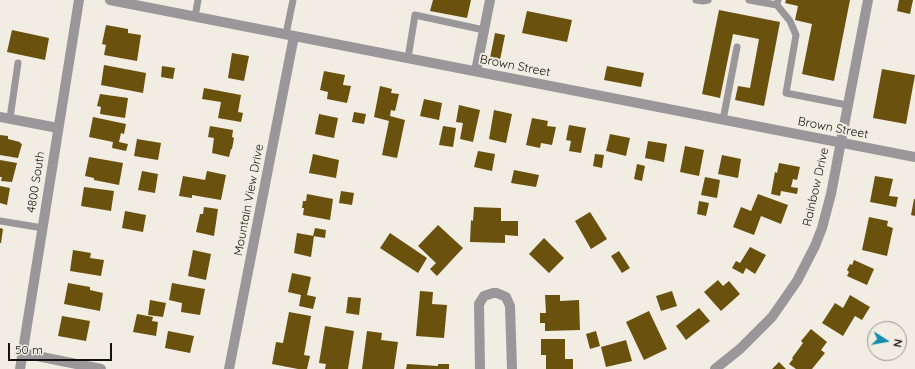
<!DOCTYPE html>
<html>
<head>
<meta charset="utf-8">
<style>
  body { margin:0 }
  #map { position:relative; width:915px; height:369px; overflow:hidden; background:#f1ede3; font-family:Quicksand,sans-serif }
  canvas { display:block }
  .north { position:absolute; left:867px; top:321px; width:40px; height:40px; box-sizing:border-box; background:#f1ede3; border:1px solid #98958e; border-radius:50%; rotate:101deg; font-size:11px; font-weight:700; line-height:16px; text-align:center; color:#13110e }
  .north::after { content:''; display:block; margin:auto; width:14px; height:18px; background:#148caf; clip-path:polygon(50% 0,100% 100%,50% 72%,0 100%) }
  .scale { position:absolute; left:8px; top:343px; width:104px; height:18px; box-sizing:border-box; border:2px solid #13110e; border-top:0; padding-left:5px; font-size:12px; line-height:14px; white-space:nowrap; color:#13110e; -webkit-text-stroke:3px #f1ede3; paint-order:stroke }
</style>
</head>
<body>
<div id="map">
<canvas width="915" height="369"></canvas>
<div class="north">N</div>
<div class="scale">50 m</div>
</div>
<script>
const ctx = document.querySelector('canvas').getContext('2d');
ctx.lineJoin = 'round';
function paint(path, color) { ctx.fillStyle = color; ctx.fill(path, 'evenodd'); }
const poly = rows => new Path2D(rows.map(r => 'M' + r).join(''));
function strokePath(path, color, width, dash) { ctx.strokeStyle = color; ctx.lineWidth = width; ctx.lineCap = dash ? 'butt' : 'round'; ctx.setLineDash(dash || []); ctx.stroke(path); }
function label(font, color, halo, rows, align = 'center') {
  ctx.font = font + ' Quicksand,sans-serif'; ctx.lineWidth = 4; ctx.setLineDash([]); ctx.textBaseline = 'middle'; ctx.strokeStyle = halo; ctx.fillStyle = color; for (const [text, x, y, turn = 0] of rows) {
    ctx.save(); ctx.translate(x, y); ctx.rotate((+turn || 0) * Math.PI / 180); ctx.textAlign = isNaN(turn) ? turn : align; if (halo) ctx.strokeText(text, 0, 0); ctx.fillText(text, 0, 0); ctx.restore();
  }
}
paint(poly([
  [433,0,471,0,467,18,430,11],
  [786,0,850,0,834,81,802,74,812,24,795,20,798,6,785,3],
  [899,0,913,0,910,14,897,11],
  [719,10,780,22,764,106,735,100,738,86,750,88,759,39,733,34,720,98,702,94],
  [527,11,572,20,567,42,522,33],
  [106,25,128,29,128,33,141,35,137,61,104,55,106,45,102,44],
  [12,30,49,38,45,60,7,52],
  [495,33,505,35,500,60,490,58],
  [232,53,249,56,244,81,228,78],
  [104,65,146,73,143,93,101,85],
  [162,66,175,68,173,79,161,77],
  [607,66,644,73,641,87,604,80],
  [882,69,915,75,906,124,873,118],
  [324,71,345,75,343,85,351,86,347,103,327,99,328,92,320,90],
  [380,86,392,89,391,93,399,94,395,111,391,110,390,116,405,120,397,158,382,155,389,121,374,117],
  [204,88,241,95,238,112,243,113,241,122,218,118,221,102,202,99],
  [100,94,128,98,125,118,100,114,101,107,97,106],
  [424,99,442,103,439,120,420,116],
  [459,105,480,110,473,142,460,139,463,123,456,122],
  [494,110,512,114,506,143,489,139],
  [354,112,366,114,364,124,352,122],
  [319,114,338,118,334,138,315,134],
  [93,117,126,124,124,134,121,133,119,142,128,144,126,151,112,148,113,142,89,137],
  [532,118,548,121,547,126,556,127,552,145,541,143,540,148,526,145],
  [569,125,586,128,581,153,569,151,571,141,566,140],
  [210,126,233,130,232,137,234,138,232,149,231,149,229,157,212,153,214,138,208,137],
  [443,126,456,128,453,147,439,145],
  [610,134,630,138,626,156,606,151],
  [0,135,8,136,8,139,20,142,20,143,22,144,18,158,0,155],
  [137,139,161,143,158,160,134,156],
  [648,141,667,144,664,162,645,158],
  [685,146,704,150,699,176,680,172],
  [478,151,495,154,492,171,474,167],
  [313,154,339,160,336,178,309,173],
  [595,154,604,155,602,168,593,166],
  [722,155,741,159,738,178,718,174],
  [89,157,123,163,119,185,94,180,94,178,85,176],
  [0,160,17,163,12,182,1,181,2,177,0,177],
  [779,163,800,167,797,180,793,179,791,187,798,188,797,194,781,191,780,196,771,194,775,172,777,173],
  [637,164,645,166,642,181,634,179],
  [514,170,539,175,536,187,511,183],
  [142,171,158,174,155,193,138,190],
  [207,171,226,175,221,200,192,195,192,198,179,196,183,176,205,180],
  [875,176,893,179,889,196,898,197,896,207,870,202],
  [705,177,720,180,717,198,701,195],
  [0,186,10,188,7,205,0,203],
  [84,187,114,191,111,211,81,206],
  [341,191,354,193,352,205,339,203],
  [307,194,333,199,330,220,303,215,304,208,302,208,303,201,306,201],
  [758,194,788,205,781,224,761,216,754,235,733,227,741,207,751,211],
  [914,199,915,199,915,216,911,215],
  [699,201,709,203,706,216,697,214],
  [204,207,218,209,214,236,196,232,200,214,203,214],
  [474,207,501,208,501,221,518,221,518,236,505,235,505,243,470,242,471,220,473,221],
  [125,211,146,215,143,232,122,228],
  [590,212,607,239,591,249,575,221],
  [869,217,888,221,887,226,893,228,887,256,862,250],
  [438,225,463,248,437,276,430,269,436,263,418,246],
  [0,228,3,229,1,243,0,243],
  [315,228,326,230,325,238,313,236],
  [297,233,314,236,311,257,294,253],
  [390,233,427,258,418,273,380,248],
  [544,238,564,258,549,273,529,254],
  [750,247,766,255,755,274,746,268,743,274,732,268,736,261,740,263],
  [73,250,91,253,90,258,104,260,101,276,70,271],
  [193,250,211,254,206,280,188,276],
  [619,251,630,268,622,273,611,256],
  [854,260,874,269,867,285,847,276,849,272,847,270,850,264,852,265],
  [292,273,311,277,307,295,316,297,313,309,299,306,301,295,288,292],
  [718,280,723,286,729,281,740,294,721,311,704,292],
  [68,283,90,287,90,290,103,293,100,311,64,304],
  [172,283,205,289,200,315,181,312,182,303,169,300],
  [420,291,433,292,432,304,447,305,444,338,416,336],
  [672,291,677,306,661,311,656,296],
  [545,295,560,295,560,301,579,300,580,330,545,331,545,323,540,323,540,313,546,313],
  [850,295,870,307,862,320,855,316,843,336,822,323,835,303,843,308],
  [348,297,361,298,359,315,346,313],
  [150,300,166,303,163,317,148,315],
  [699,308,710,321,686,340,676,326],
  [649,311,667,349,644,360,626,322],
  [289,312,311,316,304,355,310,356,307,369,298,369,272,364,276,342,283,343],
  [137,314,153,317,152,321,158,322,156,336,133,332],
  [62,316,90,321,86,341,58,336],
  [325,326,354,331,348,369,325,369,326,364,319,363],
  [811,329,827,342,821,350,825,353,812,369,796,369,789,364,793,359,792,358,803,343,801,341],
  [168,331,194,336,190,353,165,348],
  [367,331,382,333,381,340,398,342,394,369,362,369],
  [596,331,600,346,590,349,586,334],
  [541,339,565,339,565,359,573,359,573,369,546,369,546,355,541,355],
  [626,340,632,361,606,367,601,347],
  [779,362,786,369,772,369],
  [407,364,438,366,438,364,449,364,449,369,406,369]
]), '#6a510d');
strokePath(poly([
  [696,0,703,1,708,0],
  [749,0,777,5],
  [778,0,777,5,790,21,796,35,786,93,847,105],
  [195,17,198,0],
  [286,34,293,0],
  [408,58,415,15,484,30],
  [10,118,18,63],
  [723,120,737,47],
  [0,221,43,228]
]), '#9a979b', 7);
strokePath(poly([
  [110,0,915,157],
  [476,71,490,0],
  [0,117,58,128],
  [22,353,101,369],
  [229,369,294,36],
  [480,369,479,304,484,296,493,293,497,293,506,297,510,306,512,369],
  [715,369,740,349,772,317,797,281,815,246,822,228,831,194,868,0]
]), '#9a979b', 10);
strokePath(poly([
  [20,369,79,0]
]), '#9a979b', 10);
label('12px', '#13110e', '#f1ede3', [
  ["Brown Street",515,66,11],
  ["Brown Street",833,128,11],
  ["4800 South",36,182,-81],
  ["Rainbow Drive",816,187,-77],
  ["Mountain View Drive",249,200,-79]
]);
</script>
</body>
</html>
